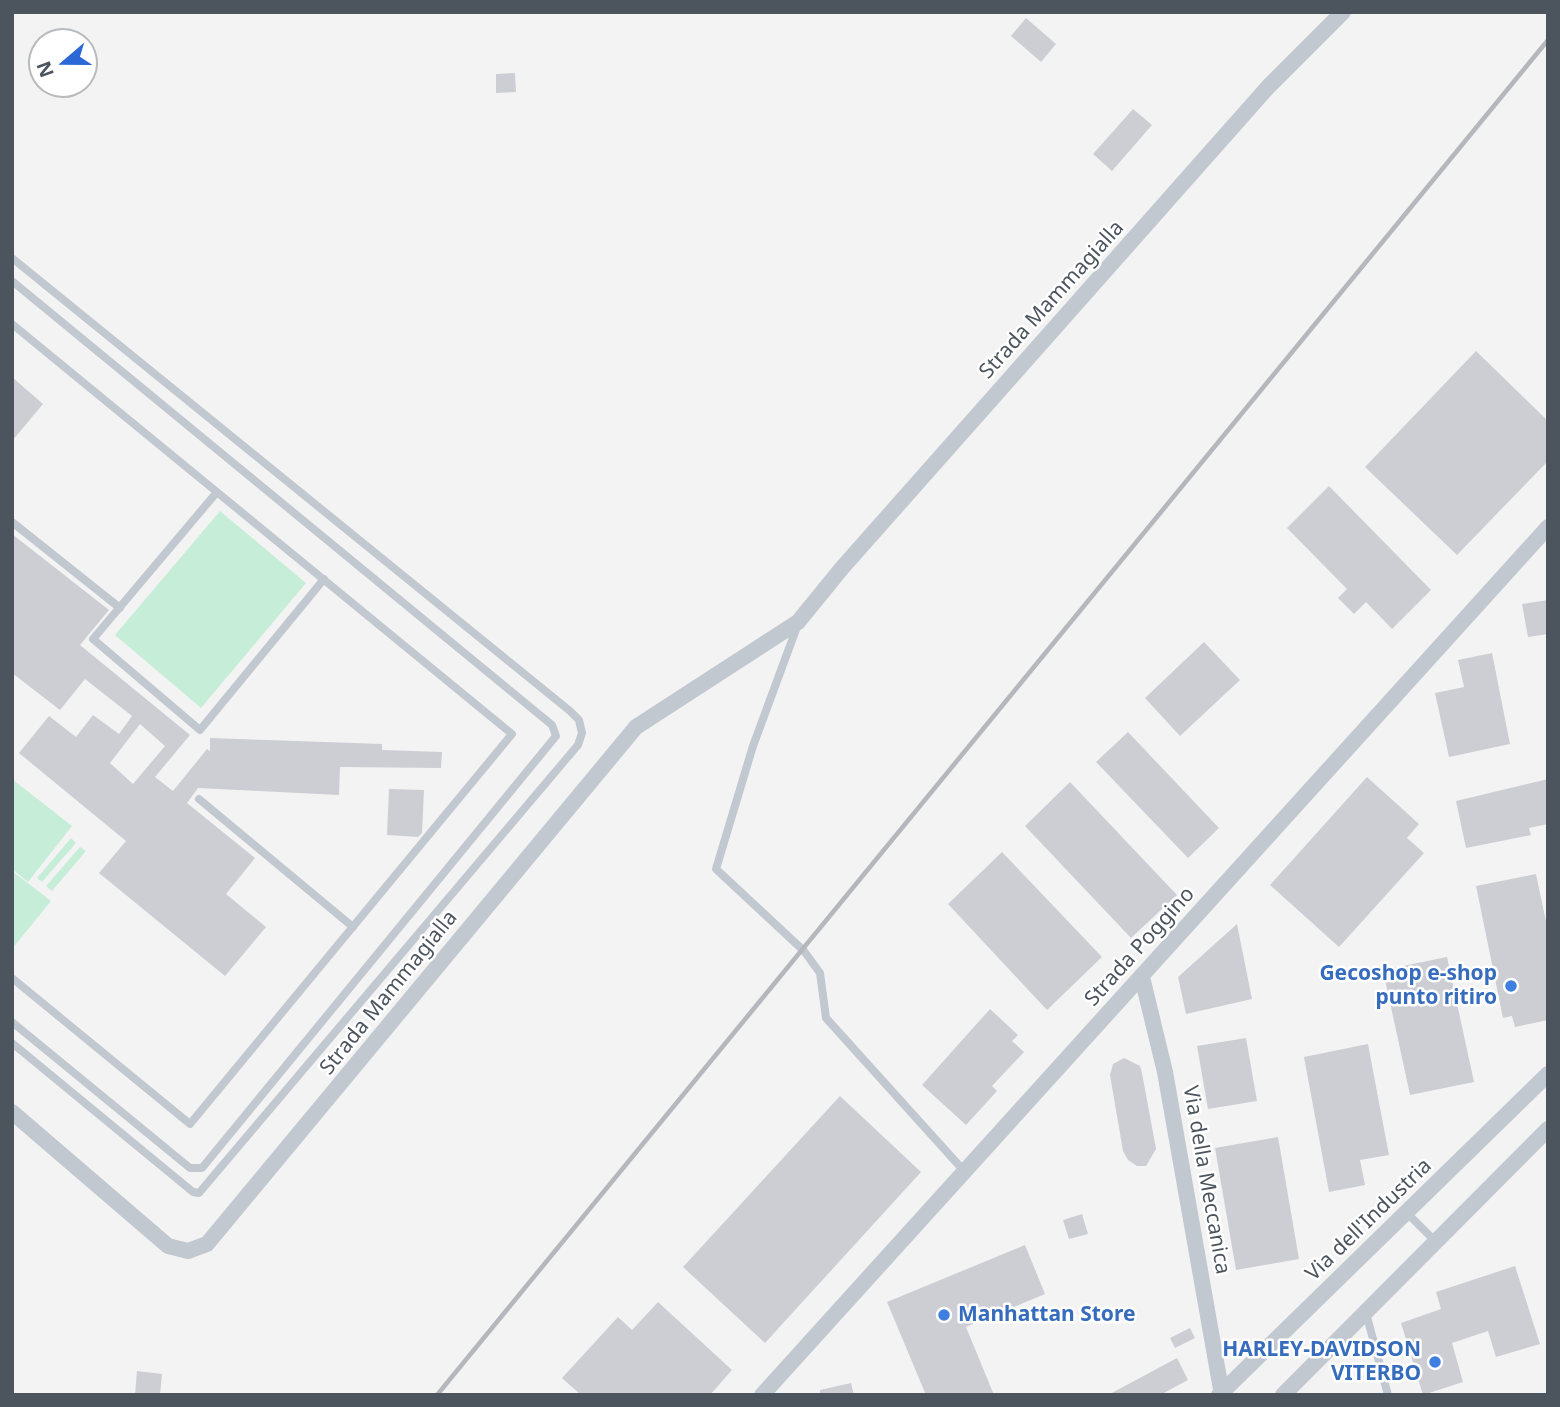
<!DOCTYPE html>
<html>
<head>
<meta charset="utf-8">
<style>
  body { margin:0 }
  #map { position:relative; width:1560px; height:1407px; overflow:hidden; background:#f4f3f3; font-family:"Noto Sans",sans-serif }
  canvas { display:block }
  .frame { position:absolute; inset:0; border:14px solid #4c545e; pointer-events:none }
  .north { position:absolute; left:28px; top:28px; width:70px; height:70px; box-sizing:border-box; background:#fff; border:2px solid #b7bbbf; border-radius:50%; rotate:250deg; font-size:19px; font-weight:700; line-height:28px; text-align:center; color:#4c545e }
  .north::after { content:''; display:block; margin:auto; width:24px; height:32px; background:#2b67d5; clip-path:polygon(50% 0,100% 100%,50% 72%,0 100%) }
</style>
</head>
<body>
<div id="map">
<canvas width="1560" height="1407"></canvas>
<div class="frame"></div>
<div class="north">N</div>
</div>
<script>
const ctx = document.querySelector('canvas').getContext('2d');
ctx.lineJoin = 'round';
function paint(path, color) { ctx.fillStyle = color; ctx.fill(path, 'evenodd'); }
const poly = rows => new Path2D(rows.map(r => 'M' + r).join(''));
function strokePath(path, color, width, dash) { ctx.strokeStyle = color; ctx.lineWidth = width; ctx.lineCap = dash ? 'butt' : 'round'; ctx.setLineDash(dash || []); ctx.stroke(path); }
function label(font, color, halo, rows, align = 'center') {
  ctx.font = font + ' "Noto Sans",sans-serif'; ctx.lineWidth = 5; ctx.setLineDash([]); ctx.textBaseline = 'middle'; ctx.strokeStyle = halo; ctx.fillStyle = color; for (const [text, x, y, turn = 0] of rows) {
    ctx.save(); ctx.translate(x, y); ctx.rotate((+turn || 0) * Math.PI / 180); ctx.textAlign = isNaN(turn) ? turn : align; if (halo) ctx.strokeText(text, 0, 0); ctx.fillText(text, 0, 0); ctx.restore();
  }
}
paint(poly([
  [220,511,306,583,201,708,115,635],
  [12,779,72,826,28,882,12,869],
  [71,838,76,843,42,882,37,878],
  [80,847,86,851,52,891,46,886],
  [12,871,51,901,12,949]
]), '#c6edd8');
paint(poly([
  [1026,18,1056,44,1041,62,1011,36],
  [515,73,516,92,496,93,496,74],
  [1133,109,1152,125,1112,171,1093,154],
  [1476,351,1548,421,1548,461,1457,555,1365,467],
  [12,377,43,404,12,441],
  [1329,486,1431,590,1392,629,1366,602,1354,614,1338,598,1347,589,1287,528],
  [12,534,109,610,80,645,190,735,155,777,173,791,207,749,210,751,210,738,382,744,382,750,442,752,441,768,340,767,339,795,198,788,187,803,255,858,226,894,266,927,225,976,99,873,126,841,19,753,49,716,76,737,93,715,119,734,132,716,85,679,60,710,12,673],
  [140,724,165,746,133,784,110,763],
  [1548,600,1548,634,1528,637,1522,604],
  [1204,642,1240,680,1180,736,1145,698],
  [1492,653,1510,744,1449,757,1435,693,1464,687,1458,660],
  [1128,732,1219,828,1188,858,1096,762],
  [1367,777,1419,824,1407,838,1424,853,1339,947,1270,885],
  [1548,779,1548,824,1529,828,1531,835,1466,848,1456,801],
  [1070,782,1177,895,1131,938,1025,826],
  [389,789,424,790,422,833,418,837,387,835],
  [1002,852,1102,957,1047,1010,948,904],
  [1536,874,1548,931,1548,1020,1515,1027,1512,1016,1503,1018,1476,886],
  [1237,924,1252,999,1186,1014,1178,977],
  [1447,957,1474,1082,1410,1095,1383,970],
  [990,1009,1018,1035,1012,1041,1024,1052,992,1086,997,1091,966,1125,922,1085],
  [1246,1038,1257,1101,1208,1109,1197,1046],
  [1368,1044,1389,1155,1360,1160,1365,1185,1329,1192,1304,1057],
  [1124,1058,1140,1066,1142,1073,1156,1149,1146,1166,1137,1166,1128,1160,1123,1151,1110,1075,1113,1064],
  [840,1096,921,1172,765,1343,683,1267],
  [1278,1137,1299,1259,1236,1270,1215,1148],
  [1082,1214,1088,1234,1069,1239,1063,1220],
  [1025,1245,1045,1294,966,1327,994,1395,926,1395,887,1302],
  [1515,1266,1540,1344,1496,1357,1488,1331,1452,1343,1463,1382,1423,1395,1401,1323,1441,1309,1436,1292],
  [658,1302,732,1370,710,1395,581,1395,562,1378,618,1317,632,1330],
  [1190,1328,1195,1338,1175,1348,1170,1338],
  [1177,1358,1188,1380,1160,1395,1108,1395],
  [137,1371,162,1374,160,1395,135,1395],
  [851,1383,854,1395,820,1395,820,1390]
]), '#cdced4');
strokePath(poly([
  [12,258,570,711,579,720,582,733,578,745,199,1193,193,1192,12,1043],
  [12,281,552,725,556,736,202,1168,190,1168,12,1022],
  [12,324,512,734,190,1124,12,978],
  [217,492,93,639,200,730,324,579],
  [12,522,120,608],
  [798,624,753,746,716,869,804,951,820,973,826,1018,965,1172],
  [199,799,353,927],
  [1407,1213,1435,1241],
  [1366,1313,1388,1395]
]), '#c2c8cf', 8);
strokePath(poly([
  [1142,977,1165,1072,1222,1395],
  [12,1112,168,1246,188,1251,207,1244,636,727,798,622,842,568,1268,87,1343,12],
  [762,1395,1548,527],
  [1219,1395,1548,1074],
  [1283,1395,1548,1129]
]), '#c2c8cf', 16);
strokePath(poly([
  [437,1395,1548,40]
]), '#b5b7bc', 4.5);
for (const [x, y, r, color] of [
  [1511,986,7,"#3f7fe0"],
  [944,1315,7,"#3f7fe0"],
  [1435,1362,7,"#3f7fe0"]
]) { const dot = new Path2D(); dot.arc(x, y, r, 0, 2 * Math.PI); ctx.fillStyle = color; ctx.fill(dot); strokePath(dot, '#fff', 2.5); }
label('21px', '#4c545e', '#fff', [
  ["Strada Mammagialla",1052,300,-48],
  ["Strada Poggino",1140,947,-48],
  ["Strada Mammagialla",389,993,-51],
  ["Via della Meccanica",1206,1180,80],
  ["Via dell'Industria",1369,1220,-44]
]);
label('bold 21px', '#366cbe', '#fff', [
  ["Gecoshop e-shop",1497,974],
  ["punto ritiro",1497,998],
  ["Manhattan Store",958,1315,"left"],
  ["HARLEY-DAVIDSON",1421,1350],
  ["VITERBO",1421,1374]
], 'right');
</script>
</body>
</html>
